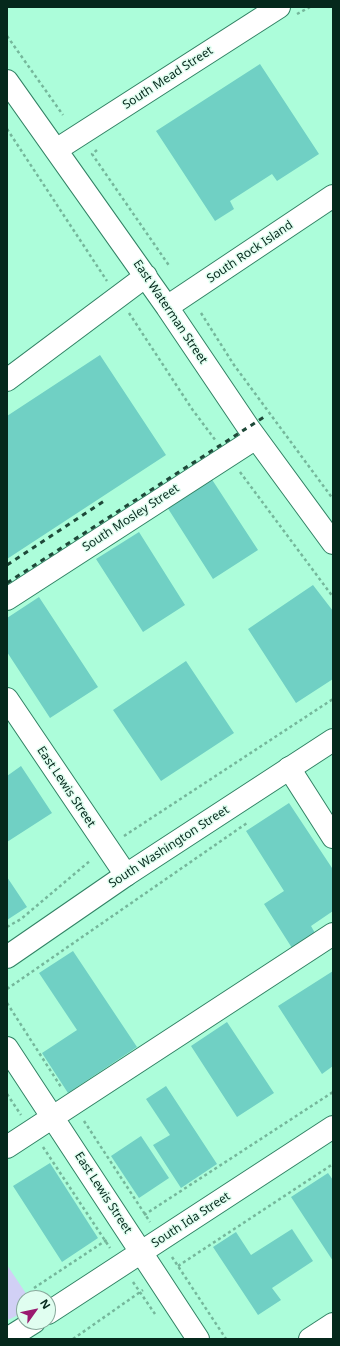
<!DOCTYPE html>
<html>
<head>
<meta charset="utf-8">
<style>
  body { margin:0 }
  #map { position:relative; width:340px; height:1346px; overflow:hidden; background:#acfdda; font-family:"Noto Sans",sans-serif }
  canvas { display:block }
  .frame { position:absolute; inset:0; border:8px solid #05281c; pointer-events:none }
  .north { position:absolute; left:16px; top:1290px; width:40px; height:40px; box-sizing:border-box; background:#e0fef0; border:1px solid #88a89b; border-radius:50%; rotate:57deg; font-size:11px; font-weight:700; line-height:16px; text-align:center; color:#05281c }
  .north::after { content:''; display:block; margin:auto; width:14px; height:18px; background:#9a1b70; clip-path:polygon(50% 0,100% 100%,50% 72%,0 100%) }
</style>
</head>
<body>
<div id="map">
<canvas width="340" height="1346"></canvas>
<div class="frame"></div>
<div class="north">N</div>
</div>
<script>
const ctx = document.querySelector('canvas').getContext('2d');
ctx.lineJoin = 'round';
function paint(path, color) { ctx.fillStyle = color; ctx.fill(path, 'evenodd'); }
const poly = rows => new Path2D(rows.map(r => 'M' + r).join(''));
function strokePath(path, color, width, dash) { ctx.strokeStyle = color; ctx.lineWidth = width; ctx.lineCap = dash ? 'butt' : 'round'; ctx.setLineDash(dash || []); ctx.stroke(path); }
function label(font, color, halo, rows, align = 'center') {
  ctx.font = font + ' "Noto Sans",sans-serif'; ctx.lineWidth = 3; ctx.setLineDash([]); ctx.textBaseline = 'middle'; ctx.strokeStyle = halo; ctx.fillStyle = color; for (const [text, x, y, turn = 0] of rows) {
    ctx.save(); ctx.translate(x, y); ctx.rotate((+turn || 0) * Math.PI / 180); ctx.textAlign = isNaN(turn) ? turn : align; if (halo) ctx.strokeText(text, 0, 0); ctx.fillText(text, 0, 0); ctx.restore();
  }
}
paint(poly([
  [7,1265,29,1298,24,1298,24,1312,10,1319,7,1320]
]), '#d1d0f5');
paint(poly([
  [260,64,319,154,277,181,272,174,230,201,234,209,215,221,156,131],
  [100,355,166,455,7,559,7,416],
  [211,478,258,550,213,579,167,507],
  [139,532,185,605,143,632,96,559],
  [313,585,333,611,333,679,296,703,248,629],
  [39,597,98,687,50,718,7,652,7,618],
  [186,661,234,733,161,781,113,710],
  [21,766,52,813,7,842,7,776],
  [289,803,332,868,333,867,333,911,311,926,315,933,292,948,264,904,284,891,246,831],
  [7,877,27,907,7,920],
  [73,951,137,1047,68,1093,42,1053,77,1030,39,973],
  [333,971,333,1066,322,1074,278,1006],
  [227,1022,274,1093,237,1117,191,1046],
  [166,1086,217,1164,181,1188,153,1145,170,1135,146,1099],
  [141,1136,169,1178,139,1198,111,1156],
  [50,1163,98,1238,62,1262,13,1186],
  [328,1173,333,1180,333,1261,291,1197],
  [292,1229,313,1261,272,1288,281,1300,258,1315,213,1247,236,1232,251,1255]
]), '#70d0c4');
const minor = poly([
  [7,81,167,307,248,427,333,543],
  [56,150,279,7],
  [167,307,333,196],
  [7,380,146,276],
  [7,599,256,438],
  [7,699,126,875],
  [289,768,333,837],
  [7,1048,198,1339],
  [7,1147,333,934],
  [48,1313,333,1127],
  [7,1339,34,1322],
  [310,1339,333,1324]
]);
const major = poly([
  [7,957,126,875,333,740]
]);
strokePath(minor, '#318264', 24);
strokePath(major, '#318264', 24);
strokePath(poly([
  [297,14,310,7],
  [7,36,63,115],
  [7,129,107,281],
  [97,150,92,154,170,267],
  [129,313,192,409,216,441],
  [201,313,234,365,333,499],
  [240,472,333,597],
  [124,836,333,699],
  [7,927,21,919,91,860],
  [7,989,247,823],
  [7,1003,61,1087],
  [7,1094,21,1115],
  [84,1121,150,1222],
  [43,1147,110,1248],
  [144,1215,333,1092],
  [172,1257,226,1339],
  [178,1266,333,1164],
  [133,1282,155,1314],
  [34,1288,108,1239],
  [73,1339,143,1290]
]), '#75b79b', 2.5, [3, 3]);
strokePath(minor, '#fff', 22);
strokePath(major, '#fff', 22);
strokePath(poly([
  [7,565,104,501],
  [7,583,264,417]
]), '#1e4838', 3, [5, 5]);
label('12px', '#05281c', '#e0fef0', [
  ["South Mead Street",168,78,-33],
  ["South Rock Island",250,252,-34],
  ["East Waterman Street",170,312,56],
  ["South Mosley Street",131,518,-33],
  ["East Lewis Street",66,787,56],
  ["South Washington Street",169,847,-33],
  ["East Lewis Street",103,1193,57],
  ["South Ida Street",191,1220,-33]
]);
</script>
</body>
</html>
